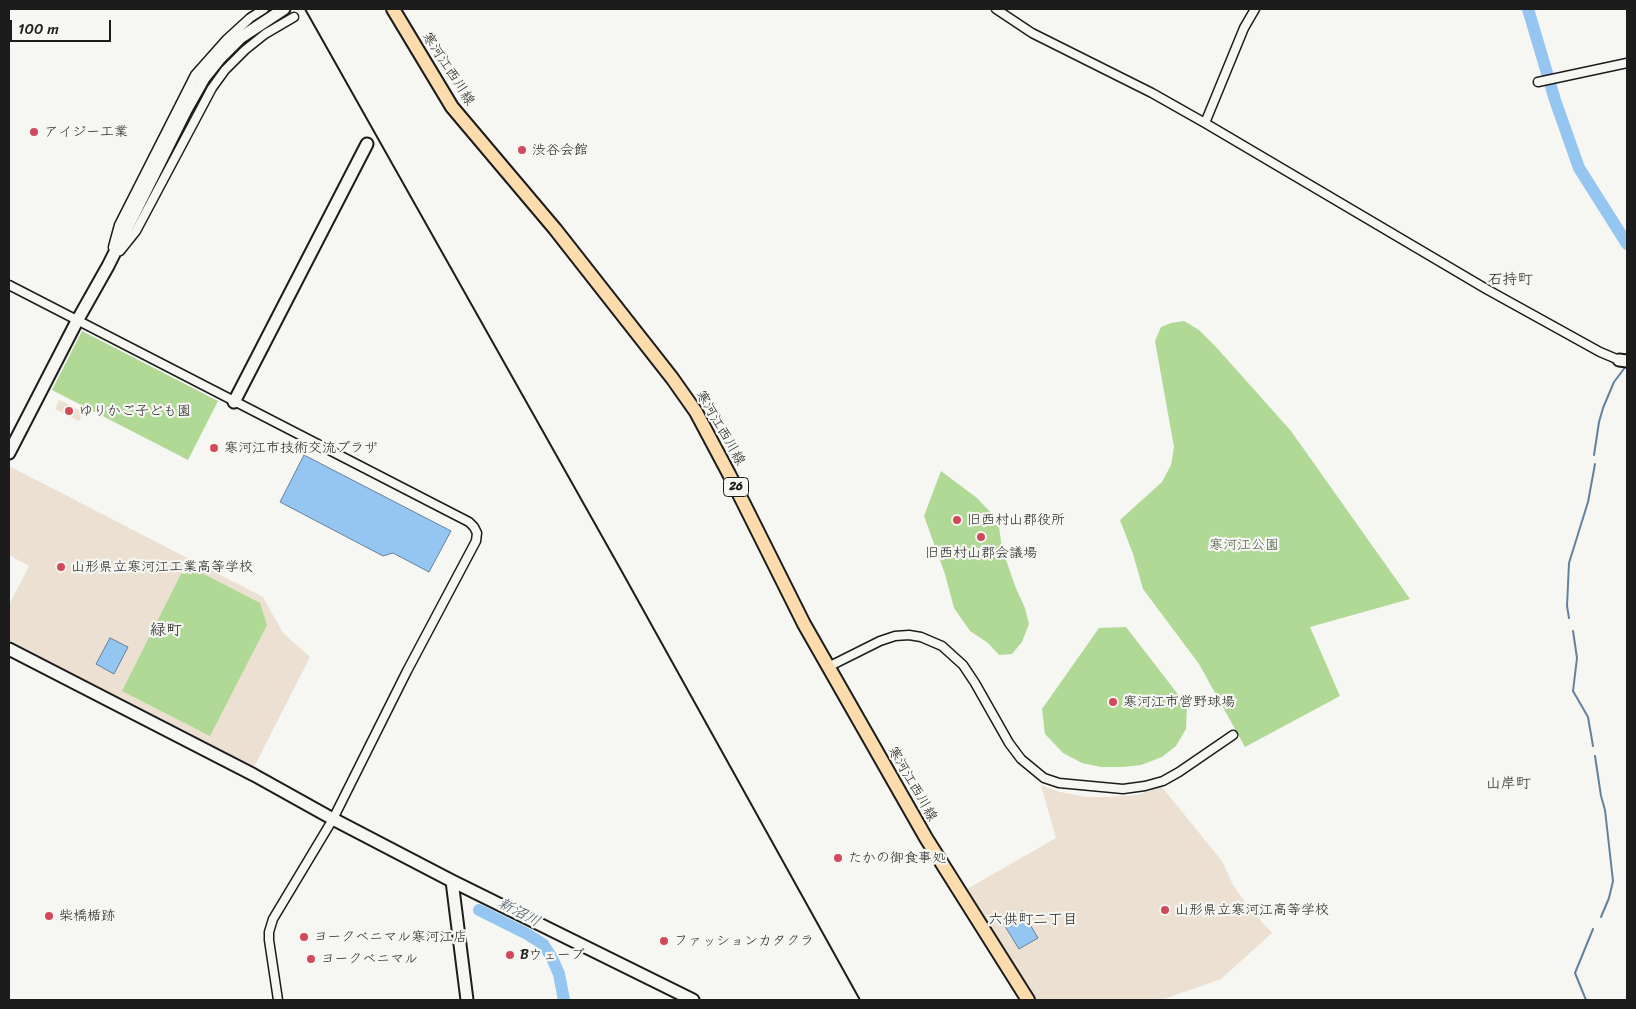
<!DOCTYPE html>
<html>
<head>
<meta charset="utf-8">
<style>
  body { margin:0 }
  #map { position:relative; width:1636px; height:1009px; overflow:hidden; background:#f6f6f2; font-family:Sriracha,sans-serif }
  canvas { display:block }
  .frame { position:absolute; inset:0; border:10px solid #1c1c1c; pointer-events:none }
  .scale { position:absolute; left:10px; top:20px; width:101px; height:22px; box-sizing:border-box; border:2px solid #1c1c1c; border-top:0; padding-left:6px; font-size:15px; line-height:18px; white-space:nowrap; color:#1c1c1c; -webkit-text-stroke:4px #f6f6f2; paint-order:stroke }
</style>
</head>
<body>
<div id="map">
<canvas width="1636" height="1009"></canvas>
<div class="frame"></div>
<div class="scale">100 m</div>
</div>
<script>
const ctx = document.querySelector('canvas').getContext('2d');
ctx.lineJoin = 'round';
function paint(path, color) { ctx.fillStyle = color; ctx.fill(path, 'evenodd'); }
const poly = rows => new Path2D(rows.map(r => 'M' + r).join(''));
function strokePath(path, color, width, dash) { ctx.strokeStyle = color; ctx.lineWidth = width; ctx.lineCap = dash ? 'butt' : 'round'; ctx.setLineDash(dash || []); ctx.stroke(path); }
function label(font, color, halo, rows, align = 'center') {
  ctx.font = font + ' Sriracha,"Klee One",sans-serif'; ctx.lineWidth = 4.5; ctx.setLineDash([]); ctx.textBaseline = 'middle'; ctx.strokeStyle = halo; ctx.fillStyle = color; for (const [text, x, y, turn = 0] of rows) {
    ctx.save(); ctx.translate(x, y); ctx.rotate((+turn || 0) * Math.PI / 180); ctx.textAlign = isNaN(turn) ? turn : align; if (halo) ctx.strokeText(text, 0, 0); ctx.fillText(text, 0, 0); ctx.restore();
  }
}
paint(poly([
  [59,400,83,412,79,421,55,409],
  [9,466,263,597,283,633,310,657,254,767,9,641,9,605,29,566,9,555],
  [1041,785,1060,792,1087,797,1106,797,1138,795,1161,786,1222,861,1233,885,1249,908,1272,933,1221,979,1161,1000,1028,1000,960,893,1056,838]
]), '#ebe0d1');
paint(poly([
  [1184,321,1199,330,1216,347,1291,431,1410,599,1310,627,1340,696,1245,747,1199,664,1143,589,1133,554,1120,520,1162,482,1171,465,1174,447,1155,341,1161,327,1171,323],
  [82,331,218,401,188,460,52,390],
  [941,471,977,498,994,516,999,527,1002,548,1015,586,1025,608,1029,624,1022,642,1012,654,999,655,988,643,970,631,954,608,945,574,924,516],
  [198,571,260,603,267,625,210,736,122,691,181,574],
  [1126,627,1187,706,1186,729,1176,746,1162,757,1141,765,1123,767,1101,767,1082,763,1063,753,1045,734,1042,709,1099,628]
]), '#b1d996');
const water = poly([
  [304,455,451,531,429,572,393,553,383,556,280,502,304,455],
  [110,638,128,647,114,674,96,664,110,638],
  [1022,911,1038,938,1019,949,1003,923,1022,911]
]);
paint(water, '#95c6f1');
strokePath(water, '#65829c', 1);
strokePath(poly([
  [1594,455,1599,422,1603,408,1614,382,1626,366],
  [1569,618,1567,606,1569,563,1588,502,1595,464],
  [1573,631,1577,658,1573,691,1588,717,1593,746],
  [1595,756,1601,796,1605,810,1613,881,1609,898,1601,917],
  [1586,1000,1575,973,1593,929]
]), '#65829c', 2);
strokePath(poly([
  [1528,9,1555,100,1579,168,1627,244],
  [479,910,527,934,543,944,552,958,559,974,564,1000]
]), '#95c6f1', 12);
const street = poly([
  [996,9,1032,33,1152,93,1205,123,1488,290,1600,352,1619,360],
  [1538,82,1627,63],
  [1205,123,1244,28,1255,9],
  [113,247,119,225,195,75,227,39,250,18,264,9],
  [120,251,136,231,212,88,225,70,245,50,265,34,294,17],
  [9,285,469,522,474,527,477,533,476,541,407,671,333,819,273,919,269,932,269,940,278,1000],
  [828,667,880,641,895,636,909,635,921,637,942,646,963,665,975,683,1009,743,1021,759,1044,778,1059,783,1123,789,1145,786,1163,781,1179,772,1233,735]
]);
const secondary = poly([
  [1619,360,1627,361],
  [234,402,367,144],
  [9,453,77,321,108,266,186,110,204,78,220,58,240,38,284,9],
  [9,649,254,775,333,819,452,881,693,1000],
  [452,881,467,1000]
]);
const primary = poly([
  [393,9,452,107,555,229,672,378,696,412,729,474,804,624,926,838,1028,1000]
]);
strokePath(street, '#1c1c1c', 11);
strokePath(secondary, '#1c1c1c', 15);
strokePath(primary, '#1c1c1c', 16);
strokePath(street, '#f6f6f2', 8);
strokePath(secondary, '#f6f6f2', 11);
strokePath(primary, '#fcdcac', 12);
strokePath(poly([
  [305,9,621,570,860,1000]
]), '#1c1c1c', 2);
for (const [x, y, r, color] of [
  [34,132,5,"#d1495b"],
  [522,150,5,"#d1495b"],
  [69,411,5,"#d1495b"],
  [214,448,5,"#d1495b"],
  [957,520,5,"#d1495b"],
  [981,537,5,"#d1495b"],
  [61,567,5,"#d1495b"],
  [1113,702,5,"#d1495b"],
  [838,858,5,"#d1495b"],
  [1165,910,5,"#d1495b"],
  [49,916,5,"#d1495b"],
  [304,937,5,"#d1495b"],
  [664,941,5,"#d1495b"],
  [510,955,5,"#d1495b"],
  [311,959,5,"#d1495b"]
]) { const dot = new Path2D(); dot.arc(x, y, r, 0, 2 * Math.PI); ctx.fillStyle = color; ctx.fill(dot); strokePath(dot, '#f6f6f2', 2); }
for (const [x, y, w] of [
  [736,487,25]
]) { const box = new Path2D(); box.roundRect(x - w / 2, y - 9.5, w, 19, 4); ctx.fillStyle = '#f6f6f2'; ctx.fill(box); strokePath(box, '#1c1c1c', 1); }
label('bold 12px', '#1c1c1c', null, [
  ["26",736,487]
]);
label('14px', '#1c1c1c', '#f6f6f2', [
  ["寒河江西川線",448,69,57],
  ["寒河江西川線",720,428,60],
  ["寒河江西川線",912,784,60]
]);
label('14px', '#1c1c1c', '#f6f6f2', [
  ["アイジー工業",44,132],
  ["渋谷会館",532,150],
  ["ゆりかご子ども園",79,411],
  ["寒河江市技術交流プラザ",224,448],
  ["旧西村山郡役所",967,520],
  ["旧西村山郡会議場",981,553,"center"],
  ["山形県立寒河江工業高等学校",71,567],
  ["寒河江市営野球場",1123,702],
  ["たかの御食事処",848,858],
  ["山形県立寒河江高等学校",1175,910],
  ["柴橋楯跡",59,916],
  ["ヨークベニマル寒河江店",314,937],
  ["ファッションカタクラ",674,941],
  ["Bウェーブ",520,955],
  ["ヨークベニマル",321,959]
], 'left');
label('14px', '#495541', '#f6f6f2', [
  ["寒河江公園",1244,545]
]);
label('15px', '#1c1c1c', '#f6f6f2', [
  ["石持町",1510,280],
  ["山岸町",1508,784],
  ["六供町二丁目",1033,920]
]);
label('italic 15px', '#465867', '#f6f6f2', [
  ["新沼川",519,913,28]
]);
label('16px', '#1c1c1c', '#f6f6f2', [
  ["緑町",166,631]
]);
</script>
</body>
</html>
